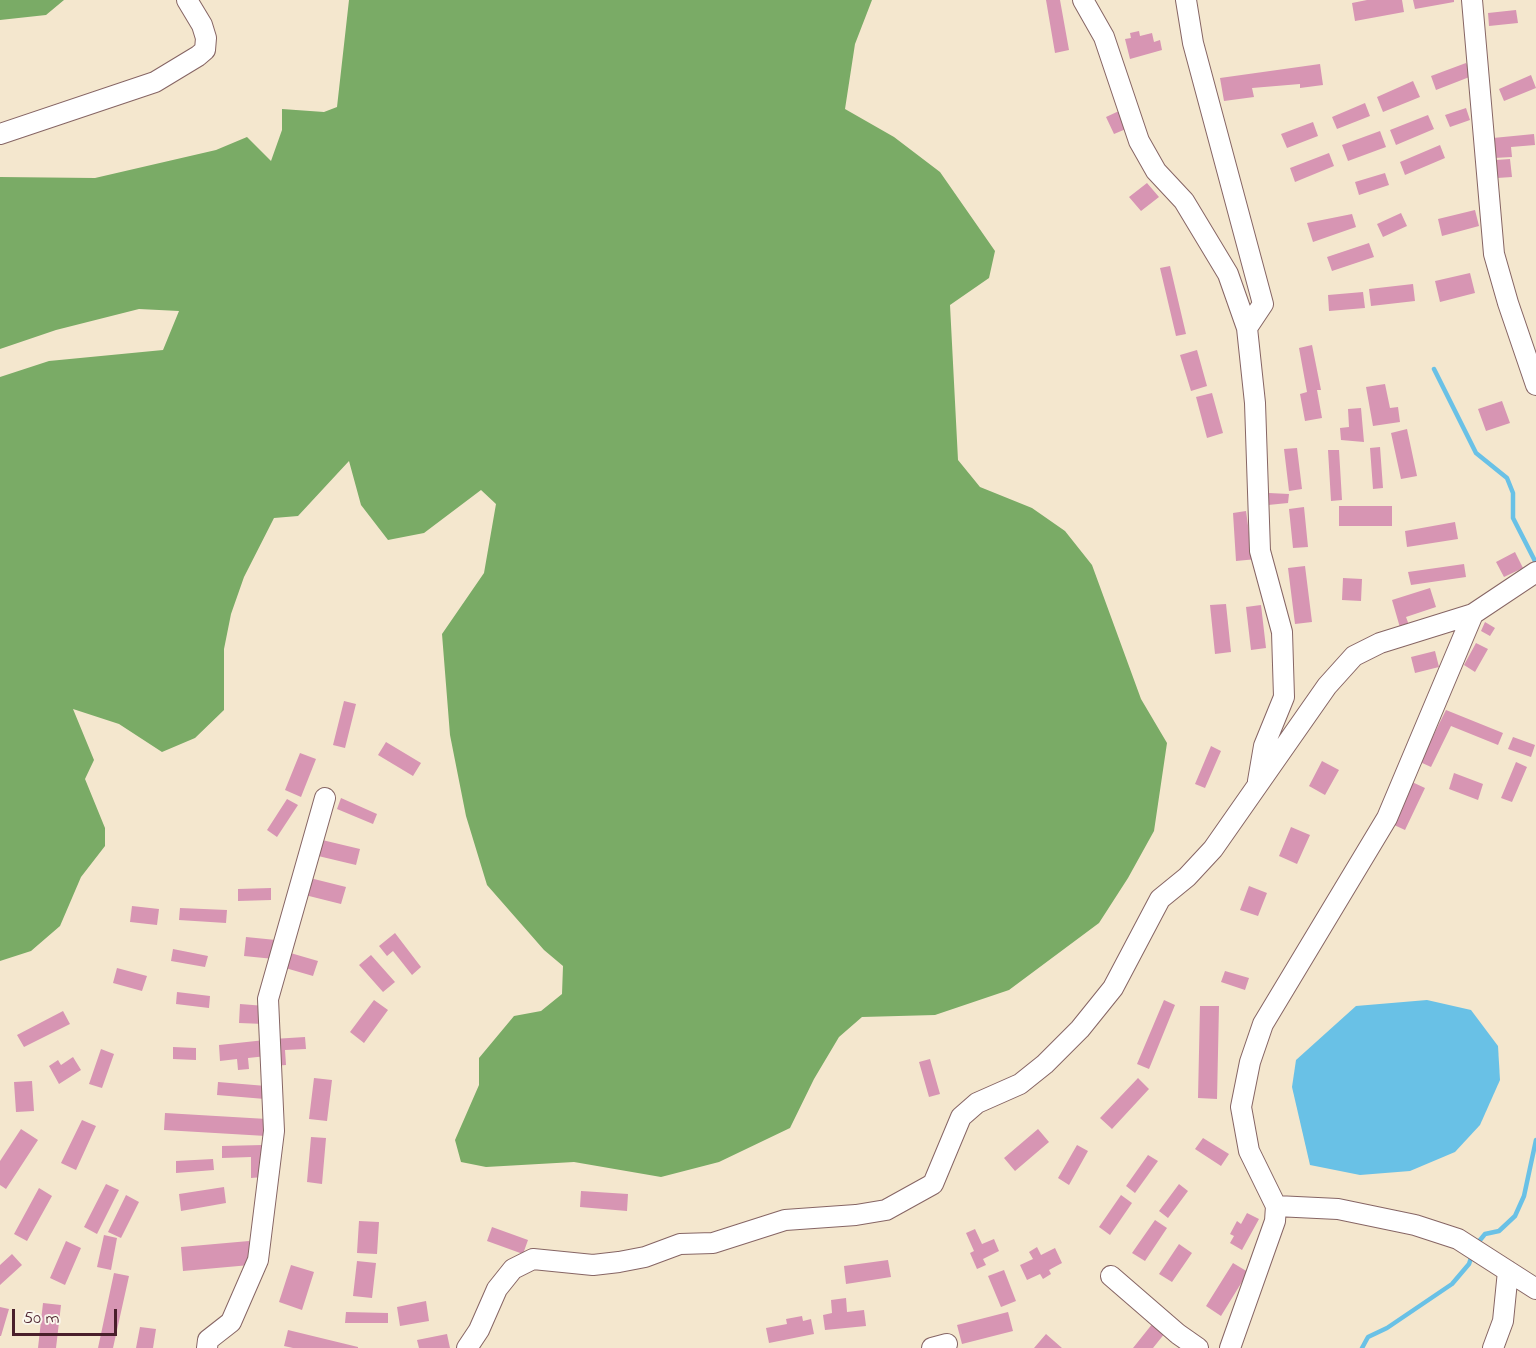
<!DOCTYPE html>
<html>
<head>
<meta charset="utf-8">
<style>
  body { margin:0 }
  #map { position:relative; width:1536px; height:1348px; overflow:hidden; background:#f4e7ce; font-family:"Indie Flower",sans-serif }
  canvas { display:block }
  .scale { position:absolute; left:12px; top:1309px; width:105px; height:27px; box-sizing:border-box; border:3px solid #4a1f2b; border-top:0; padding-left:8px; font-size:18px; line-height:21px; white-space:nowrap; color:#4a1f2b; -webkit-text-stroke:4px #fbf7ec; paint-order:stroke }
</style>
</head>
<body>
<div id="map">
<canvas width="1536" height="1348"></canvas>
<div class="scale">50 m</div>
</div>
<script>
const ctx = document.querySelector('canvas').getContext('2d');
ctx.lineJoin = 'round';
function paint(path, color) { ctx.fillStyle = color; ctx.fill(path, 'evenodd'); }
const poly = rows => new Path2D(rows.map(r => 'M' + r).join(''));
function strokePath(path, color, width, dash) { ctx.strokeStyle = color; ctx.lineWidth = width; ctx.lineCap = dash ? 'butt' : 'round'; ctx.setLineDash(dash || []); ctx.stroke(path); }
paint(poly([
  [0,0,64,0,46,15,0,20],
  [349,0,872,0,855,44,845,109,894,137,940,172,995,251,989,278,950,305,958,460,980,487,1032,508,1065,531,1092,565,1141,699,1167,743,1154,831,1128,878,1099,923,1009,990,935,1015,862,1017,839,1037,814,1079,790,1128,719,1162,661,1177,574,1162,486,1167,461,1162,455,1140,479,1085,479,1058,514,1016,541,1011,562,994,563,966,544,950,487,885,466,816,450,735,442,634,484,573,496,504,481,490,424,533,388,540,361,505,349,461,298,516,274,518,244,577,231,614,224,649,224,710,195,738,162,752,119,724,73,709,94,760,85,779,105,828,105,846,81,877,60,926,31,951,0,961,0,377,49,361,163,350,179,311,139,309,56,330,0,349,0,177,95,178,216,150,247,137,271,161,282,130,282,109,324,112,337,107]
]), '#7aab66');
paint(poly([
  [1427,1000,1471,1010,1498,1046,1500,1080,1480,1125,1455,1152,1410,1171,1360,1175,1310,1165,1292,1087,1296,1060,1356,1006]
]), '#69c1e6');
strokePath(poly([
  [1434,369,1476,453,1507,478,1513,493,1513,518,1536,563],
  [1476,1245,1485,1234,1499,1231,1515,1216,1524,1196,1536,1140],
  [1362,1348,1368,1337,1387,1328,1452,1284,1469,1264,1472,1255]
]), '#69c1e6', 4.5);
paint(poly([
  [1046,0,1060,0,1069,50,1055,53],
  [1367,0,1402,0,1404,12,1355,21,1352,3],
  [1413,0,1454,0,1454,2,1415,9],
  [1516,10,1518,23,1489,26,1488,13],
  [1139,31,1140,36,1152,33,1154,42,1160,40,1162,50,1130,59,1125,39,1131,38,1130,33],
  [1466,63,1472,76,1436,90,1431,76],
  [1320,64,1323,85,1300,88,1300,84,1252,88,1254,97,1224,101,1220,78],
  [1531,75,1536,88,1504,101,1499,89],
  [1413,81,1420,97,1383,112,1377,97],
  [1365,103,1370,116,1337,129,1332,117],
  [1466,108,1470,120,1450,127,1445,115],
  [1119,111,1126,129,1114,134,1106,117],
  [1428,115,1434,129,1396,145,1390,130],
  [1313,122,1318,136,1287,148,1281,134],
  [1380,131,1386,147,1348,161,1342,145],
  [1534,134,1535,145,1511,147,1512,157,1494,158,1493,138],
  [1440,145,1445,158,1405,175,1400,162],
  [1329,153,1334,166,1295,182,1290,168],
  [1510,159,1512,177,1497,178,1496,160],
  [1385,173,1389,185,1359,195,1355,182],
  [1147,183,1159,197,1141,211,1129,197],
  [1475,210,1479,226,1442,236,1438,219],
  [1401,213,1407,226,1383,237,1377,224],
  [1352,214,1356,227,1313,242,1307,223],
  [1369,243,1374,257,1332,271,1327,257],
  [1170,266,1186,334,1176,336,1160,268],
  [1470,273,1475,293,1440,302,1435,281],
  [1413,284,1415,301,1371,306,1369,289],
  [1363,292,1365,308,1329,311,1328,295],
  [1312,345,1321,390,1317,390,1322,418,1305,421,1300,394,1307,392,1299,348],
  [1197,350,1207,386,1191,391,1180,355],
  [1385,384,1390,408,1398,407,1400,422,1373,426,1366,387],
  [1212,393,1223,433,1207,438,1196,397],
  [1502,401,1510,423,1486,431,1478,409],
  [1361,408,1364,442,1341,440,1340,428,1349,427,1348,409],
  [1407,429,1417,476,1401,479,1391,433],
  [1380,447,1383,488,1373,489,1370,448],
  [1297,448,1302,489,1289,491,1284,449],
  [1328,450,1339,450,1342,500,1331,501],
  [1269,493,1289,494,1288,503,1268,505],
  [1339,506,1392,506,1392,526,1339,526],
  [1304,507,1308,547,1293,548,1289,509],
  [1246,511,1250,540,1255,540,1257,559,1236,561,1233,513],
  [1455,522,1458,539,1407,547,1405,531],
  [1515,552,1523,568,1504,577,1496,562],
  [1464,564,1466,577,1411,585,1408,572],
  [1305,566,1312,622,1295,624,1288,568],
  [1343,578,1362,579,1361,601,1342,600],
  [1430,588,1436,607,1406,617,1410,628,1401,631,1392,600],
  [1226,604,1231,652,1215,654,1210,605],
  [1261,605,1266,648,1251,650,1246,607],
  [1485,622,1495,628,1490,636,1481,631],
  [1476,643,1488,649,1475,672,1464,665],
  [1435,651,1439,667,1415,673,1411,657],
  [344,701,356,704,345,748,333,745],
  [1446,710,1503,733,1498,745,1451,726,1431,767,1420,762],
  [1513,737,1535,745,1531,757,1508,749],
  [386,742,421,763,413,776,378,755],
  [1211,746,1221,751,1205,788,1195,784],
  [300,753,316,759,301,797,285,790],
  [1322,761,1339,770,1325,795,1309,786],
  [1516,762,1527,767,1512,802,1501,798],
  [1454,773,1483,784,1478,800,1449,789],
  [1412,782,1425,788,1405,830,1392,824],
  [341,798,377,814,373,824,337,809],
  [287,799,298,805,277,837,267,830],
  [1291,827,1310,835,1297,864,1279,856],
  [318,839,360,849,356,865,314,855],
  [310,878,346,887,341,904,305,895],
  [1249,886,1267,893,1258,916,1240,910],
  [271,888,271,900,238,901,238,889],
  [132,906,159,909,157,925,130,922],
  [180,908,227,910,226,923,179,920],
  [395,933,421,967,412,975,393,951,387,956,379,946],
  [246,937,276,940,274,959,244,956],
  [173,949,208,956,205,967,171,961],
  [287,952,318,961,313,976,282,967],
  [371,955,395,982,383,992,359,965],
  [117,968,147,976,142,991,113,983],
  [1225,971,1249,978,1245,990,1221,982],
  [177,992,210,996,209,1008,176,1004],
  [374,1000,388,1010,364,1043,350,1032],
  [1164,1000,1175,1005,1149,1069,1137,1064],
  [240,1004,265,1006,264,1024,239,1023],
  [1200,1006,1219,1006,1217,1099,1198,1098],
  [63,1011,70,1024,24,1047,17,1035],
  [305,1037,306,1049,285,1050,286,1065,274,1066,273,1039],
  [265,1040,267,1056,248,1058,249,1069,238,1070,237,1059,220,1061,219,1045],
  [173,1047,196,1048,196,1060,173,1059],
  [101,1049,114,1054,102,1088,89,1084],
  [73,1057,81,1070,59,1084,49,1066,58,1060,61,1065],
  [930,1059,940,1094,929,1097,919,1062],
  [314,1078,332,1080,327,1121,309,1119],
  [1138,1078,1149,1089,1112,1129,1100,1118],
  [32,1081,34,1111,16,1112,14,1082],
  [218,1082,266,1086,265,1099,217,1095],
  [165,1113,267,1119,266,1136,164,1130],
  [82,1120,96,1126,76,1170,61,1163],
  [21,1129,38,1140,6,1189,0,1185,0,1161],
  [1038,1129,1049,1142,1015,1171,1004,1158],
  [311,1137,326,1138,322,1184,307,1182],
  [1203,1138,1229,1154,1221,1166,1195,1149],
  [262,1145,263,1177,251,1178,251,1157,222,1158,222,1146],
  [1077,1145,1088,1151,1069,1185,1058,1178],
  [1148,1155,1158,1161,1135,1193,1126,1186],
  [213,1159,214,1170,176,1173,176,1161],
  [106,1184,119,1190,97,1234,84,1227],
  [1179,1184,1188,1191,1168,1218,1159,1211],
  [224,1187,226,1203,181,1211,179,1194],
  [39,1188,52,1196,27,1241,14,1234],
  [581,1191,628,1194,627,1211,580,1207],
  [126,1195,139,1202,121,1238,108,1232],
  [1121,1195,1132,1203,1110,1235,1099,1227],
  [1247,1213,1259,1219,1242,1250,1230,1243,1234,1236,1230,1234,1237,1221,1241,1224],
  [1155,1220,1167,1228,1145,1261,1132,1253],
  [359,1221,379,1222,377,1254,357,1253],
  [492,1227,528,1240,523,1254,487,1241],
  [975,1229,982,1244,994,1239,999,1251,983,1259,986,1265,977,1269,970,1253,974,1251,966,1233],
  [104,1235,117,1238,111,1270,97,1267],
  [66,1241,81,1248,65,1285,50,1278],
  [249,1241,250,1265,183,1271,181,1247],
  [1179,1244,1192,1253,1172,1282,1159,1274],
  [1037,1247,1041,1255,1055,1248,1062,1263,1049,1270,1051,1274,1043,1279,1040,1274,1027,1280,1020,1265,1033,1259,1029,1252],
  [12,1254,22,1265,0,1285,0,1265],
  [888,1260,891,1277,846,1284,844,1266],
  [357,1261,376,1263,372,1298,353,1296],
  [1233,1263,1248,1272,1221,1316,1206,1306],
  [291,1265,314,1272,302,1310,279,1302],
  [1004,1270,1016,1301,1001,1307,988,1276],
  [114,1273,129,1276,113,1348,98,1348],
  [846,1298,847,1312,864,1310,866,1326,825,1330,823,1315,832,1313,831,1300],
  [426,1301,429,1321,400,1326,397,1307],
  [43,1303,61,1305,56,1348,38,1348],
  [0,1307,9,1309,1,1336,0,1336],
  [346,1312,388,1313,388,1323,345,1323],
  [1008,1312,1013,1331,962,1344,957,1325],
  [802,1316,803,1321,811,1319,814,1334,769,1343,766,1328,787,1324,786,1319],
  [1153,1323,1165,1333,1153,1348,1133,1348],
  [140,1327,156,1329,153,1348,136,1348],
  [288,1330,358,1347,358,1348,293,1348,284,1346],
  [447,1334,450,1348,419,1348,417,1340],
  [1046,1334,1062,1348,1034,1348]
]), '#d795b3');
const minor = poly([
  [1083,0,1104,37,1139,141,1156,171,1184,201,1228,274,1247,328],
  [1186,0,1193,43,1263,304,1247,328,1255,403,1260,551,1282,632,1284,697,1264,746,1258,781],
  [1472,0,1494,254,1508,303,1536,385],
  [0,134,155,82,198,56,205,50,206,38,202,25,187,0],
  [1276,1206,1338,1209,1415,1225,1458,1239,1536,1289],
  [1111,1276,1178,1334,1198,1348],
  [207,1348,208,1340,231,1322,258,1260,274,1131,268,999,325,798],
  [467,1348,479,1330,497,1289,513,1269,533,1259,593,1265,619,1262,645,1257,680,1244,713,1243,785,1220,856,1215,886,1210,933,1184,961,1117,977,1103,1020,1084,1045,1064,1080,1029,1113,988,1160,899,1187,877,1213,849,1327,686,1354,656,1380,643,1473,614,1536,572],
  [932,1348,947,1344],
  [1230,1348,1275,1221,1276,1206,1249,1151,1241,1107,1250,1062,1263,1024,1387,818,1473,614],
  [1493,1348,1503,1321,1508,1271]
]);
strokePath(minor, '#866564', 22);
strokePath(minor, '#fff', 20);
</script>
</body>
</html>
